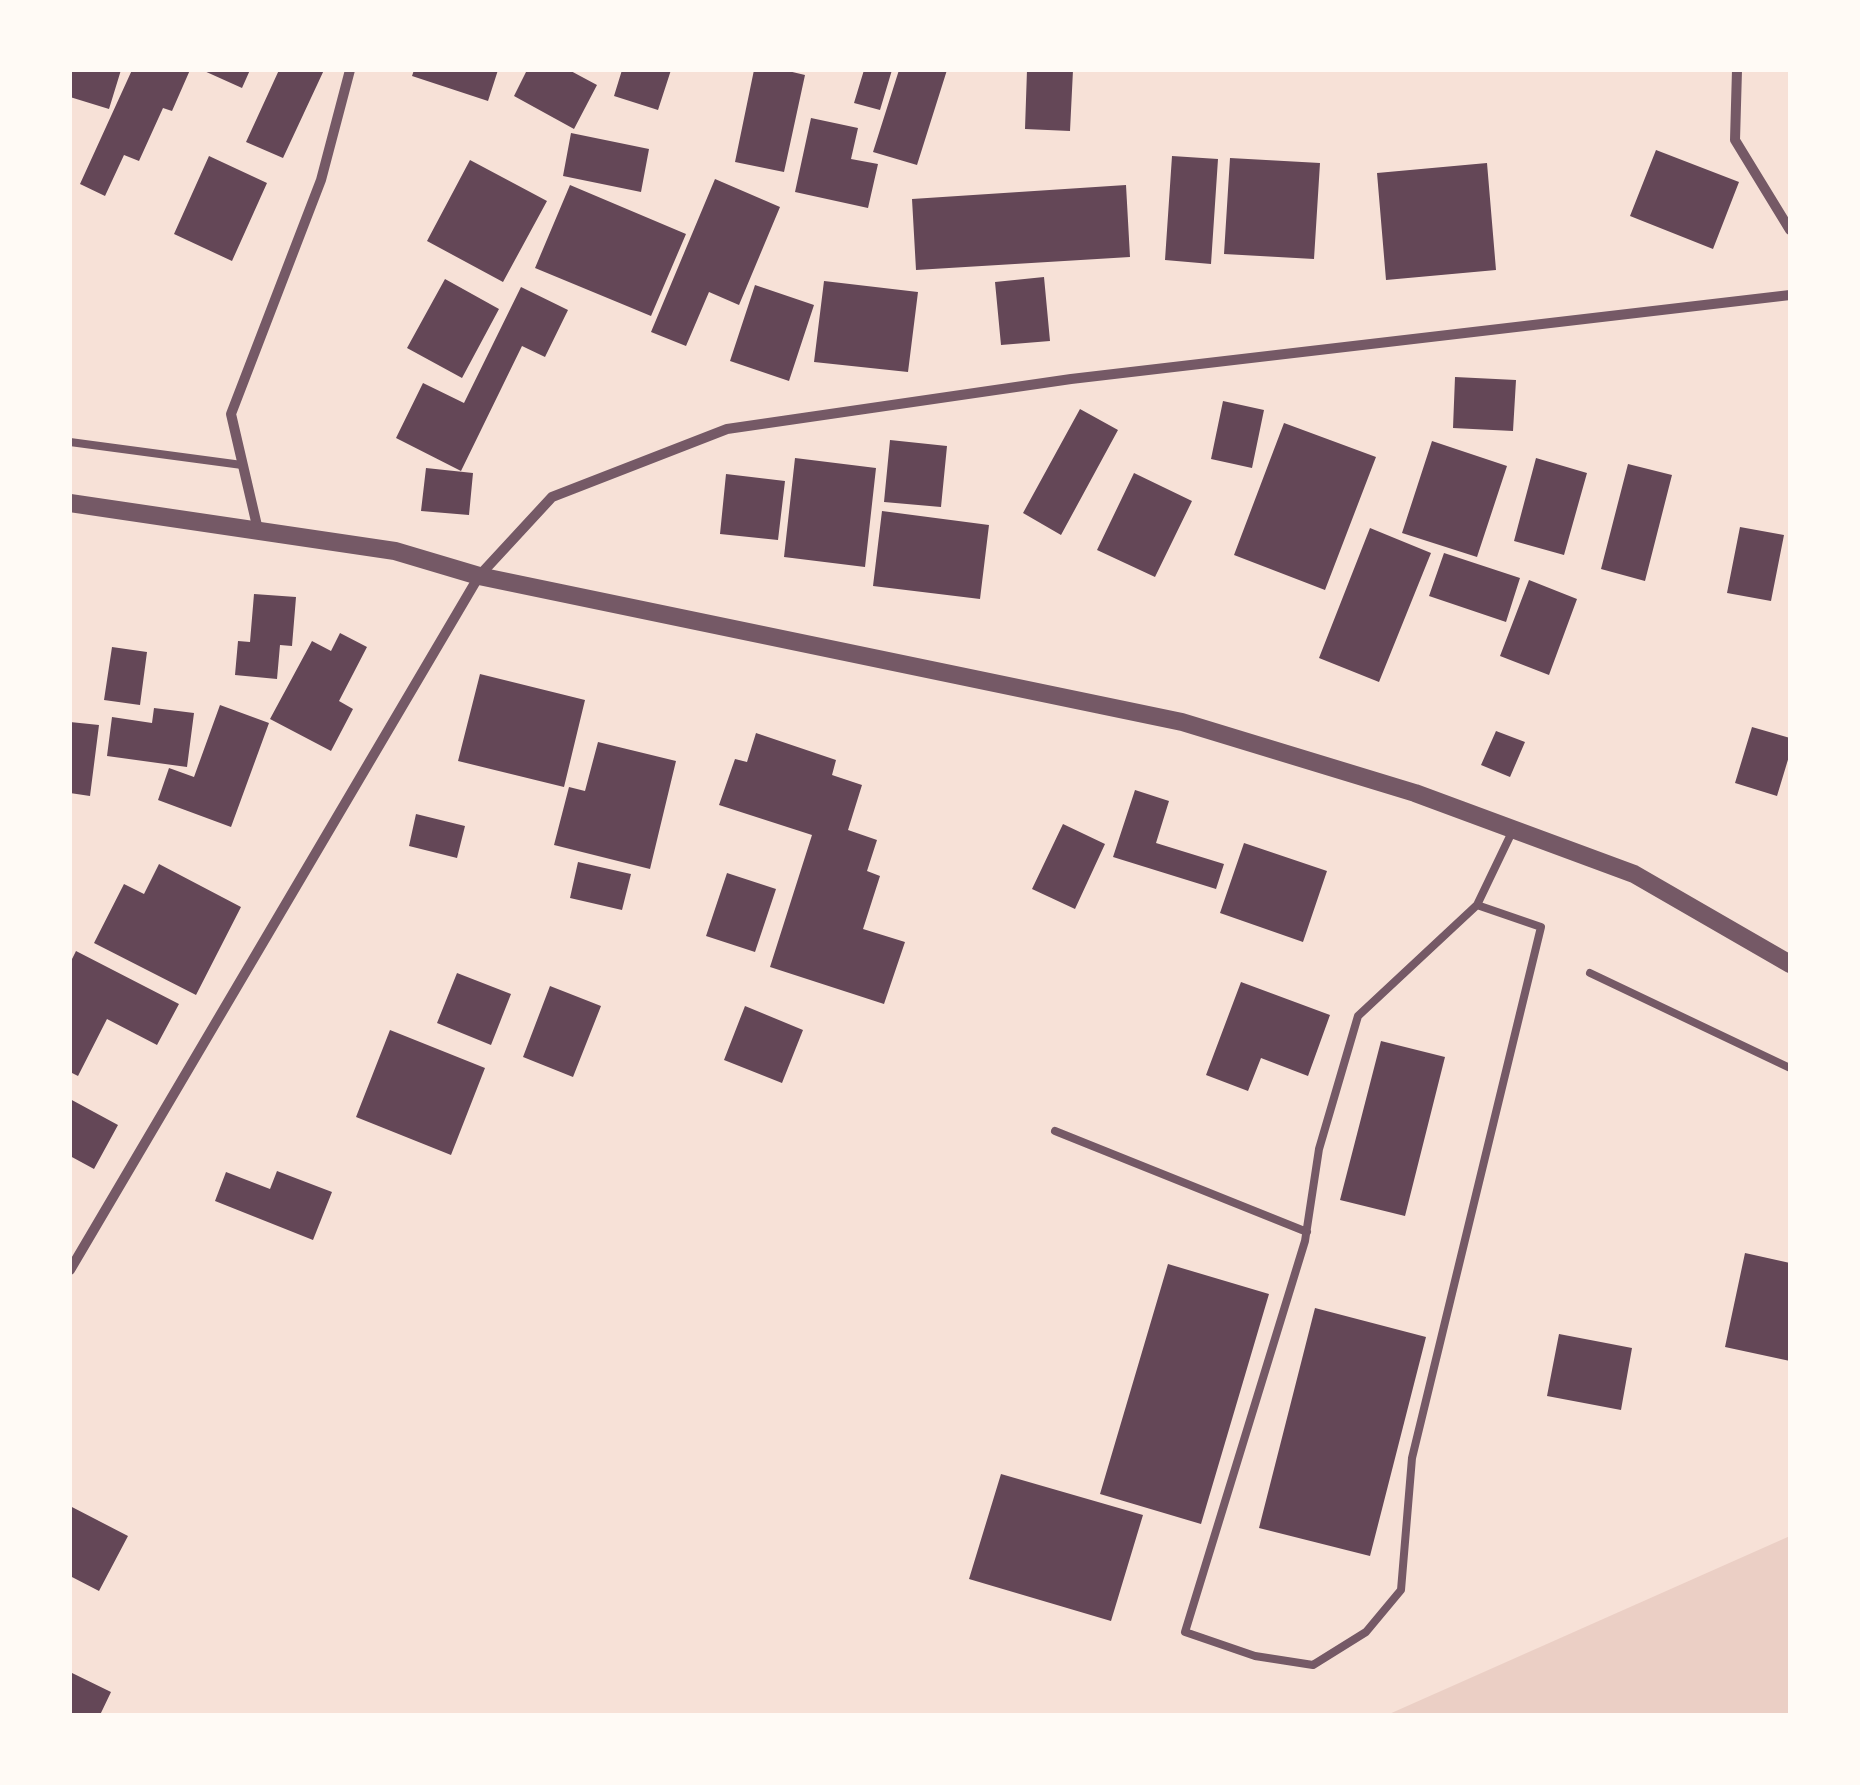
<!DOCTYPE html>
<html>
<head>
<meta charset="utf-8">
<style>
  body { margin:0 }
  #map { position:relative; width:1860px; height:1785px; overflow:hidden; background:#f7e1d7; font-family:"Fira Sans Condensed",sans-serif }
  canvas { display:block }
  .frame { position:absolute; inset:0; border:72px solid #fffaf5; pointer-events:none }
</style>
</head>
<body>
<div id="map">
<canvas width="1860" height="1785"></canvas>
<div class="frame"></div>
</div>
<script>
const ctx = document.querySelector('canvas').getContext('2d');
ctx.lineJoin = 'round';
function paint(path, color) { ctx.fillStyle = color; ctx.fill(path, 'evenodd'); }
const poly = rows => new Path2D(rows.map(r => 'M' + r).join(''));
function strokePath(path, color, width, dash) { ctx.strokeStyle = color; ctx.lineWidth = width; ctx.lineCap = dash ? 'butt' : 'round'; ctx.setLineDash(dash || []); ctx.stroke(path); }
paint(poly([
  [1790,1536,1790,1715,1387,1715]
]), '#ebcfc5');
paint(poly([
  [70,70,121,70,109,109,70,97],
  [132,70,190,70,172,111,163,108,139,161,124,155,105,196,80,184],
  [202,70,250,70,242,88],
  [279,70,324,70,283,158,246,142],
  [414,70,498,70,488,101,412,76],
  [527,70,569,70,597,85,574,129,514,96],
  [622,70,671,70,658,110,614,96],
  [754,70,784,70,805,75,784,172,735,162],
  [864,70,892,70,880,110,854,103],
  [899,70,947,70,917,165,873,152],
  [1027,70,1073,70,1070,131,1025,129],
  [811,118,858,128,851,159,878,164,868,208,795,192],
  [571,133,649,149,641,192,563,176],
  [1656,150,1739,182,1713,249,1630,216],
  [209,156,267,183,232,261,174,234],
  [1172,156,1218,159,1211,264,1165,260],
  [1230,158,1320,163,1314,259,1224,254],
  [470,160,547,201,503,282,427,241],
  [1487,163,1496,270,1386,280,1377,173],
  [715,179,780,207,739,305,709,292,686,346,651,332],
  [570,185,686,234,651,316,535,268],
  [1126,185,1130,257,916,270,912,199],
  [1044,277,1050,341,1001,345,995,282],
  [445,279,499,309,462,378,407,348],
  [824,281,918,292,908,372,814,362],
  [755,285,814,305,789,381,730,361],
  [521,287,568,310,545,357,522,346,461,471,396,438,423,383,464,403],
  [1455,377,1516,380,1513,431,1453,428],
  [1223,401,1264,410,1252,468,1211,459],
  [1080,409,1118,430,1061,535,1023,513],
  [1284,423,1376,457,1325,590,1234,555],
  [890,440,947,446,941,507,884,502],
  [1432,441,1507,466,1477,557,1402,533],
  [795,458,876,468,865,567,784,557],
  [1536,458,1587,473,1564,555,1514,541],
  [1628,464,1672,475,1645,581,1601,569],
  [426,468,473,473,469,515,421,511],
  [1134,473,1192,501,1155,577,1097,550],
  [726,474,785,481,778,540,720,534],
  [882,511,989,525,980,599,873,586],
  [1740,527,1784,535,1771,601,1727,593],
  [1370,528,1431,553,1379,682,1319,658],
  [1444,553,1520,578,1506,622,1429,596],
  [1529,580,1577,599,1549,675,1500,656],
  [254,594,296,597,292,646,280,645,277,679,235,675,238,641,250,642],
  [340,633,367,647,339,701,353,709,331,751,270,719,312,641,331,651],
  [112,647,147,652,140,705,104,700],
  [480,674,585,700,564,787,458,761],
  [220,705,269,723,231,827,158,800,169,768,194,777],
  [154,708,194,713,187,767,107,756,112,717,152,723],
  [70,722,99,725,90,796,70,793],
  [1752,727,1790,738,1790,753,1777,796,1735,783],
  [1496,731,1525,742,1510,777,1481,765],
  [756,733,836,760,832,775,862,785,848,830,877,840,867,871,880,876,863,929,905,942,884,1004,770,967,812,835,719,805,735,759,747,762],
  [598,742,676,761,650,869,554,845,569,787,585,791],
  [1135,790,1169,801,1156,843,1224,864,1216,889,1113,857],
  [416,814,465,826,457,858,409,846],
  [1063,824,1105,844,1075,909,1032,889],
  [1244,843,1327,871,1303,942,1220,913],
  [578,862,631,874,622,910,570,898],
  [159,864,241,907,196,995,94,943,124,884,144,894],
  [727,873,776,889,755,952,706,936],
  [76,951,179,1004,157,1045,107,1019,78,1076,70,1072,70,963],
  [457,973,511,994,491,1045,437,1023],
  [1241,982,1330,1015,1308,1076,1261,1058,1248,1091,1206,1075],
  [550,986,601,1006,573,1077,523,1057],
  [745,1006,803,1030,782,1083,724,1060],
  [390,1030,485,1068,451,1155,356,1117],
  [1381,1041,1445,1057,1405,1216,1340,1200],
  [70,1099,118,1125,94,1169,70,1156],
  [277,1171,332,1192,313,1240,215,1201,226,1172,270,1189],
  [1745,1253,1790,1263,1790,1361,1725,1347],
  [1168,1264,1269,1294,1201,1524,1100,1494],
  [1315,1308,1426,1337,1370,1556,1259,1528],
  [1559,1334,1632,1348,1621,1410,1547,1396],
  [1001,1474,1143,1515,1111,1621,969,1579],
  [70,1506,128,1536,99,1591,70,1576],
  [70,1672,111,1692,100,1715,70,1715]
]), '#644757');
strokePath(poly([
  [70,442,242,465],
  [1477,905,1541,927,1412,1458,1401,1590,1366,1632,1313,1665,1255,1656,1185,1632,1305,1241,1319,1149,1358,1016,1477,905,1512,832],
  [1590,973,1790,1068],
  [1055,1131,1307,1232]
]), '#755966', 8);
strokePath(poly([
  [1737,70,1735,140,1790,230],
  [258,530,231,414,321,180,350,70],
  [70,1270,479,576,552,497,727,429,1071,379,1790,295]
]), '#755966', 10);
strokePath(poly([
  [70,503,395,551,479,576,1182,722,1415,793,1634,874,1790,964]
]), '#755966', 18);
</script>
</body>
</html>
